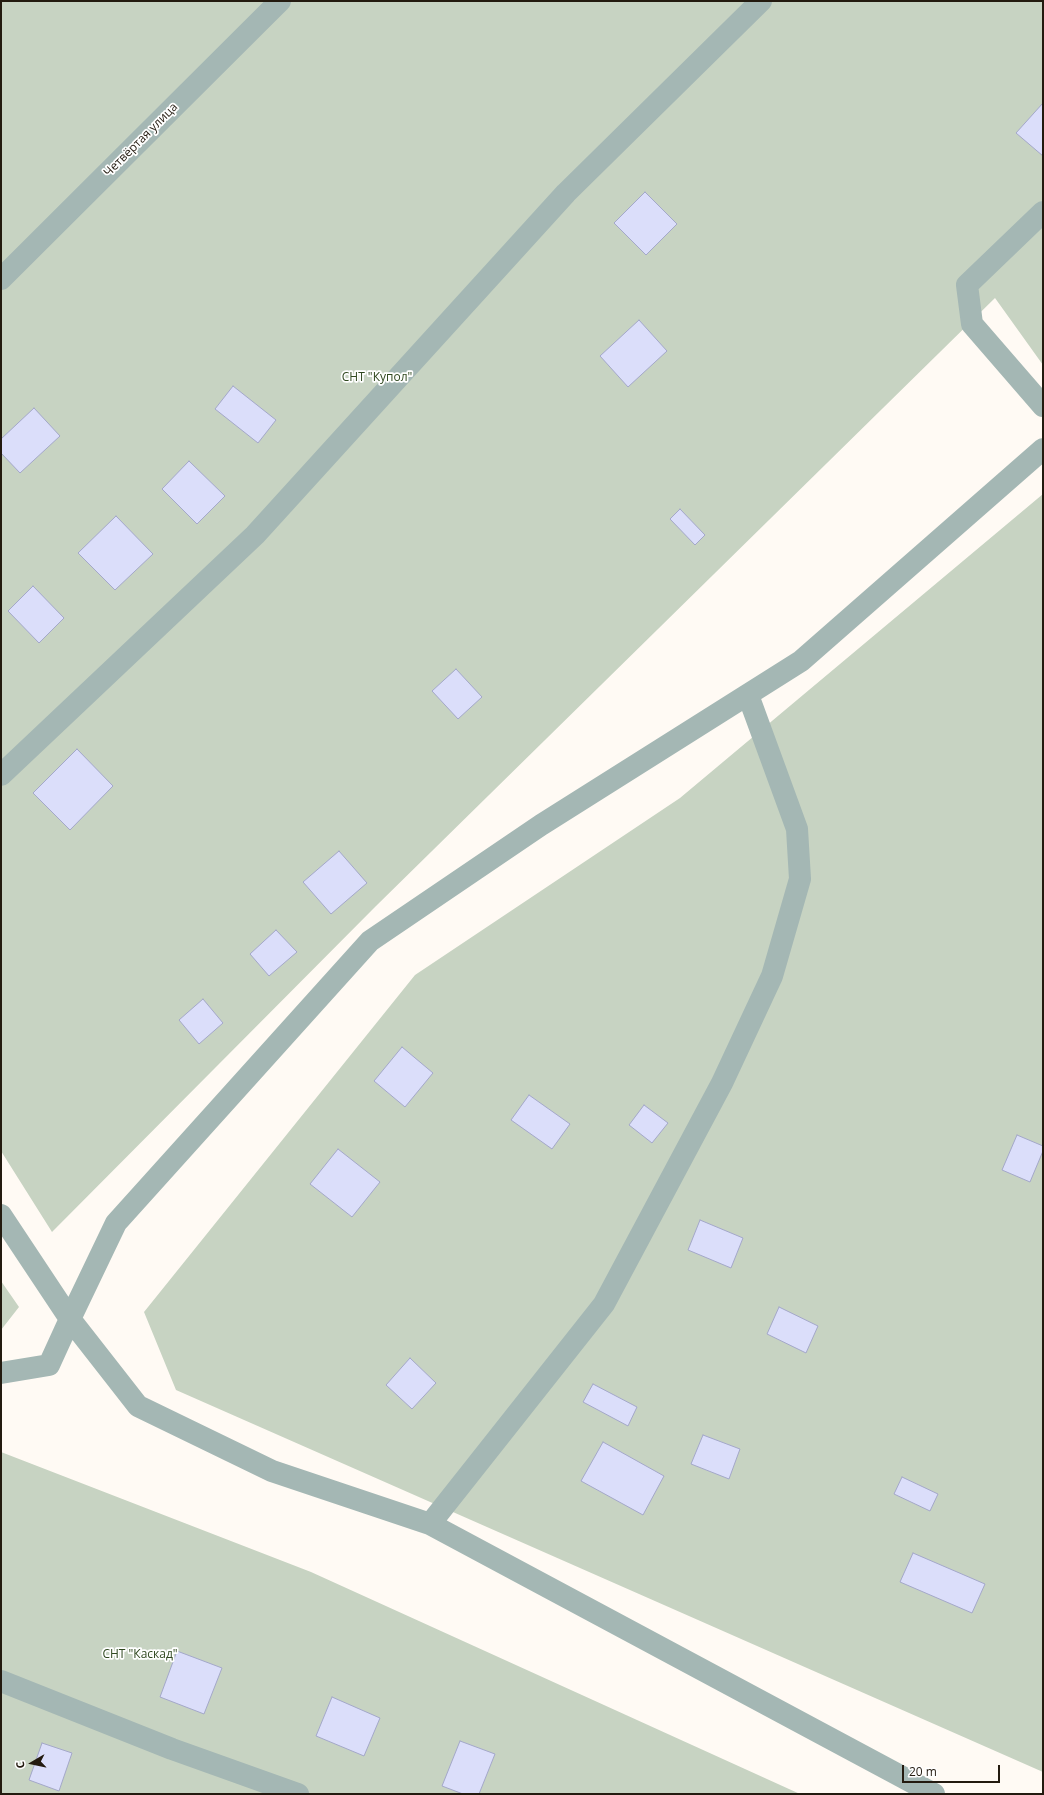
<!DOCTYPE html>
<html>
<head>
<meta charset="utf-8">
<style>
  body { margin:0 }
  #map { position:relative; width:1044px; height:1795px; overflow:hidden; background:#fffaf4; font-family:"Open Sans",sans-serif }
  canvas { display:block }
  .frame { position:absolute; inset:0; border:2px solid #231a0f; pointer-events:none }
  .north { position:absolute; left:12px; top:1743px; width:40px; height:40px; -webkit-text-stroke:3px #fff; paint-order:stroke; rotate:261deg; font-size:11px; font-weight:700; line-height:16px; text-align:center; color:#231a0f }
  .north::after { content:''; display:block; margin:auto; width:14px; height:18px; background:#231a0f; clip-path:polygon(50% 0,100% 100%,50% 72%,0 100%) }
  .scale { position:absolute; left:902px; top:1765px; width:98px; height:18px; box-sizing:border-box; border:2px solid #231a0f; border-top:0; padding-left:5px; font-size:12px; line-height:14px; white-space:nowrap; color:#231a0f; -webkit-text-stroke:3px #fff; paint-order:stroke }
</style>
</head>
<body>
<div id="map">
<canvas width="1044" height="1795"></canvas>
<div class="frame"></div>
<div class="north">С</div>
<div class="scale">20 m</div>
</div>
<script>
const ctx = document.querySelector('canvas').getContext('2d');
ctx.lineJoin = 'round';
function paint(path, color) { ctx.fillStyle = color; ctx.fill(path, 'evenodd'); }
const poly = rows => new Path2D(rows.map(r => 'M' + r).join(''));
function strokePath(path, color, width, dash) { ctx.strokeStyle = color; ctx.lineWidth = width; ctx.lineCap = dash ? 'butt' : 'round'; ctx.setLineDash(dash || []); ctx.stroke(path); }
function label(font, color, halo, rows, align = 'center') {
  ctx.font = font + ' "Open Sans",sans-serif'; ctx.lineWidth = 3.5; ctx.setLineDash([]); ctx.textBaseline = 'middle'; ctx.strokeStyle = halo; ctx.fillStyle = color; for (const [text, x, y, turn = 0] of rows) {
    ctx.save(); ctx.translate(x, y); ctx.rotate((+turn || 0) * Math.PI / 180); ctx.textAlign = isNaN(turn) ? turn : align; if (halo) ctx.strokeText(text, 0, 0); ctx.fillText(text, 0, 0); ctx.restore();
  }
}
paint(poly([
  [1,1,1043,1,1043,365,995,298,376,906,52,1232,1,1151],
  [1043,494,1043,1772,176,1390,144,1312,415,975,680,798],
  [1,1281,19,1307,1,1330],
  [1,1452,311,1572,800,1794,1,1794]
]), '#c7d3c2');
const building = poly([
  [1043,103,1043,156,1016,133,1043,103],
  [645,192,677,224,646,255,614,223,645,192],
  [639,320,667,351,628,387,600,356,639,320],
  [233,386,276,420,258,443,215,409,233,386],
  [34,408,60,436,20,473,1,453,1,439,34,408],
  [189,461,225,496,197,524,162,489,189,461],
  [680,509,705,535,695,545,670,519,680,509],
  [116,516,153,554,115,590,78,553,116,516],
  [33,586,64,618,39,643,8,611,33,586],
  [456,669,482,697,458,719,432,691,456,669],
  [77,749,113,786,70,830,33,793,77,749],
  [339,851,367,883,331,914,303,882,339,851],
  [276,930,297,952,269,976,250,954,276,930],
  [203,999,223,1023,199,1044,179,1020,203,999],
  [402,1047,433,1073,405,1107,374,1081,402,1047],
  [529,1095,570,1124,552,1149,511,1120,529,1095],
  [644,1105,668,1123,652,1143,629,1125,644,1105],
  [1017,1135,1043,1146,1043,1151,1030,1182,1002,1170,1017,1135],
  [338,1149,380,1182,352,1217,310,1184,338,1149],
  [700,1220,743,1238,731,1268,688,1250,700,1220],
  [779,1307,818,1326,806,1353,767,1334,779,1307],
  [410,1358,436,1383,412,1409,386,1385,410,1358],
  [593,1384,637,1407,628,1426,583,1402,593,1384],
  [703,1435,740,1449,729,1479,691,1464,703,1435],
  [603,1442,664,1476,643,1515,581,1481,603,1442],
  [902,1477,938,1494,930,1511,894,1494,902,1477],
  [913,1553,985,1584,972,1613,900,1582,913,1553],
  [177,1651,222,1668,204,1714,160,1697,177,1651],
  [332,1697,380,1718,364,1756,316,1736,332,1697],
  [460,1741,495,1754,479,1794,463,1794,442,1786,460,1741],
  [42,1743,72,1753,59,1791,29,1780,42,1743]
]);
paint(building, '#dbdefa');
strokePath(building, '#a4a8c9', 1);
strokePath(poly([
  [1043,212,967,285,972,324,1043,406],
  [1,279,280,1],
  [1,775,255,535,566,193,761,1],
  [1,1215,70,1319],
  [70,1319,116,1223,370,941,541,825,801,661,1043,449],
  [1,1373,49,1365,70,1319,138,1406,272,1471,430,1524,934,1794],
  [430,1524,604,1304,722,1083,772,976,800,879,797,829,748,695],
  [1,1681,172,1749,298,1794]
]), '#a4b7b4', 22);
label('12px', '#231a0f', '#fff', [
  ["Четвёртая улица",141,140,-45]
]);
label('12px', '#2f481f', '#fff', [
  ["СНТ \"Купол\"",377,378],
  ["СНТ \"Каскад\"",140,1655]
]);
</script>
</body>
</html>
